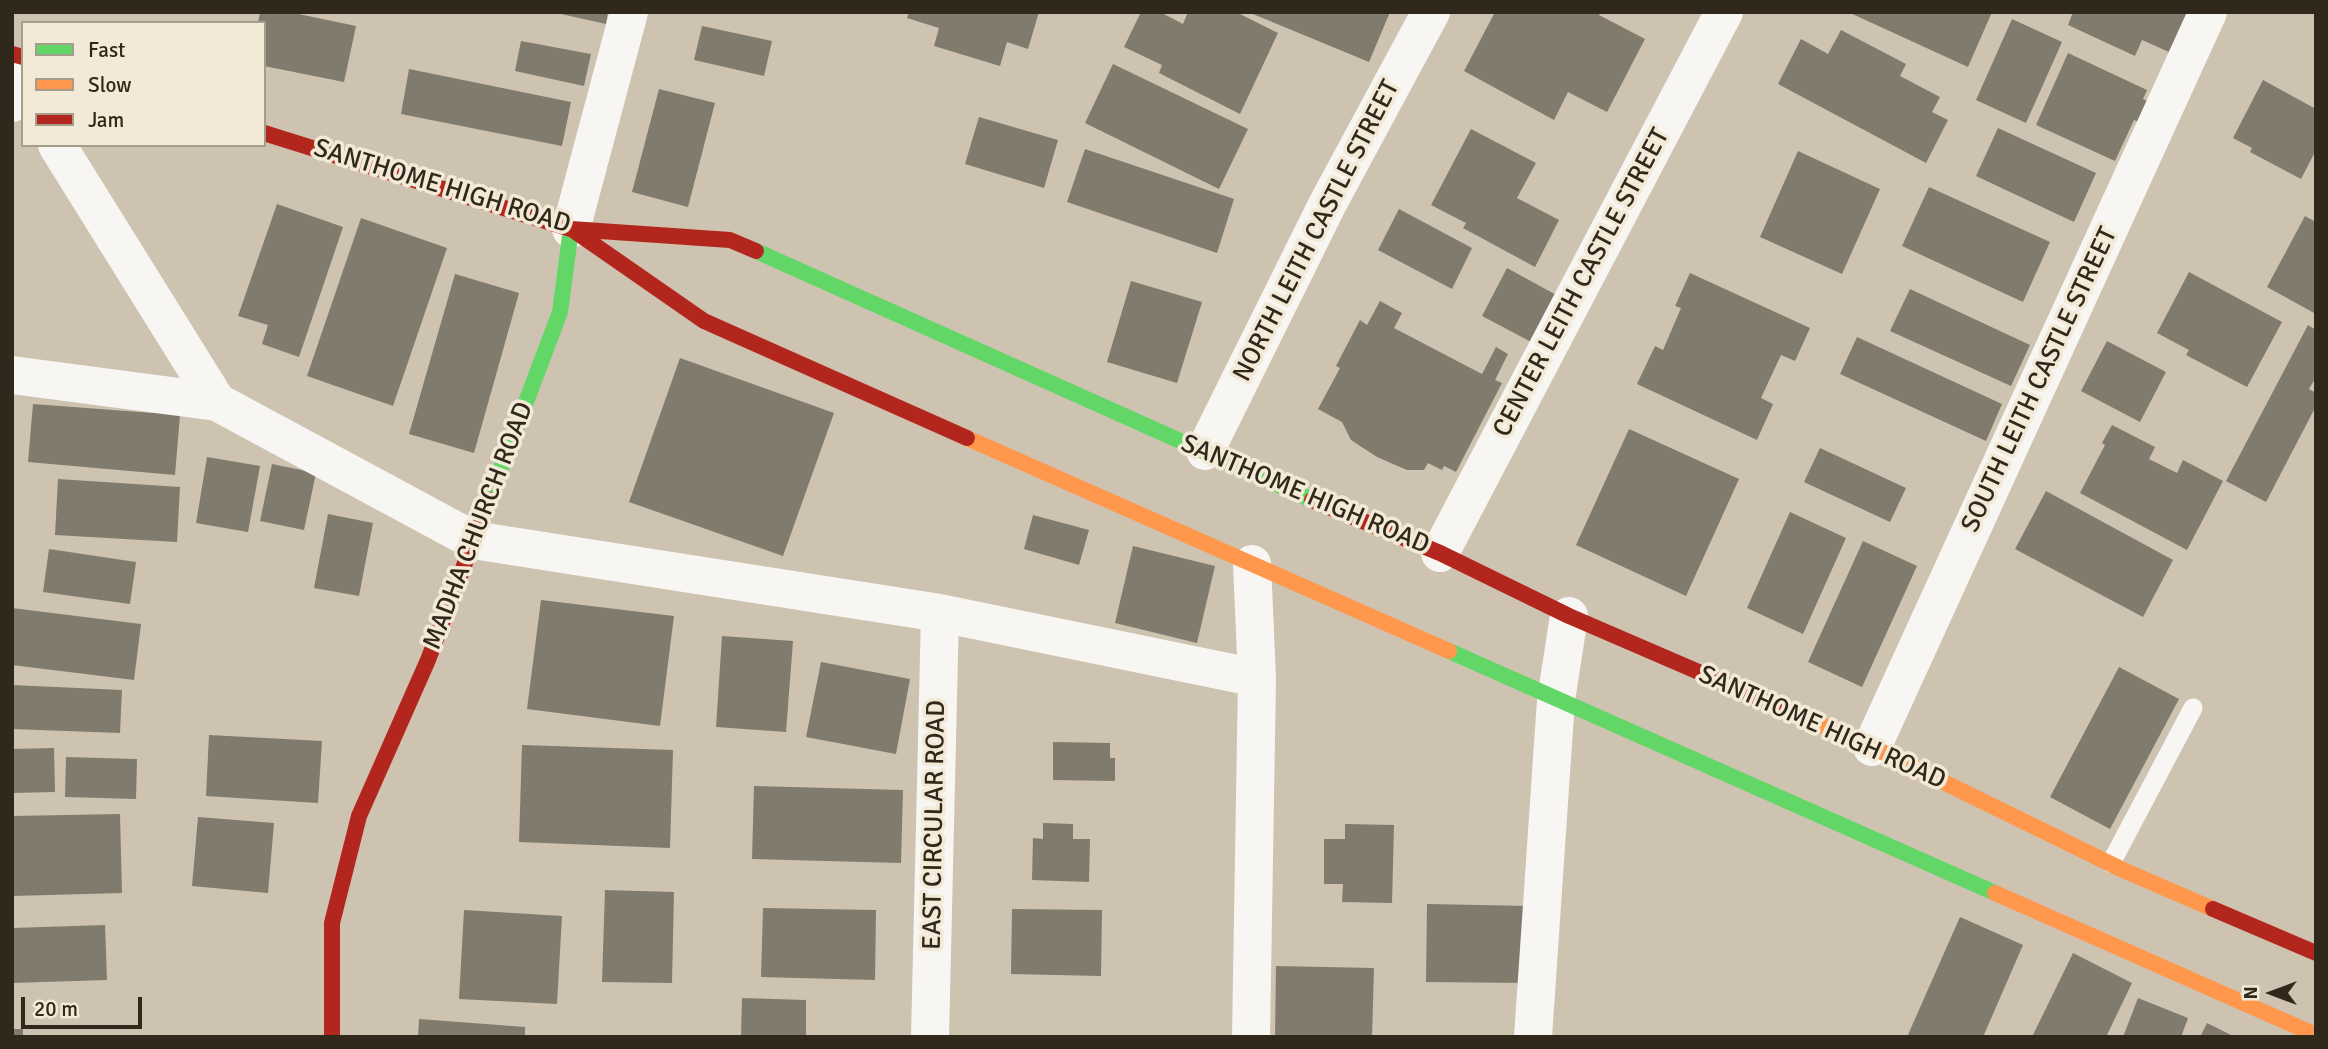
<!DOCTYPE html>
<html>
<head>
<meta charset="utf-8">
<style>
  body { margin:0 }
  #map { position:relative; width:2328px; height:1049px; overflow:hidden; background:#cdc3b0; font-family:Signika,sans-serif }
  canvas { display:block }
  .frame { position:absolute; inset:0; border:14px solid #30281b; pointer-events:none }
  .legend { position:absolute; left:21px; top:21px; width:245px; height:126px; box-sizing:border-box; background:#f3e9d7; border:2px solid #a59c8c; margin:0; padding:9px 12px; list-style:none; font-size:21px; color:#30281b }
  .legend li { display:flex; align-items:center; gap:14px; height:35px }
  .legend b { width:35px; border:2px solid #a59c8c }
  .north { position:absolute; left:2237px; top:958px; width:70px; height:70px; -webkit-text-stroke:5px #f3e9d7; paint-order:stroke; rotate:270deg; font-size:19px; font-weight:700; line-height:28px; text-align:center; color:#30281b }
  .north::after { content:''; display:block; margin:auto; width:24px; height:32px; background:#30281b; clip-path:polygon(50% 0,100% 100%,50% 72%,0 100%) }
  .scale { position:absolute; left:21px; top:997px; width:121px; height:32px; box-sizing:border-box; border:4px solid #30281b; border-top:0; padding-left:9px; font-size:21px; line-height:24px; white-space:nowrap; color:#30281b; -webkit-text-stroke:5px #f3e9d7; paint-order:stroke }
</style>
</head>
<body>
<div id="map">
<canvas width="2328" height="1049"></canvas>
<div class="frame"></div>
<ul class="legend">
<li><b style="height:9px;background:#63d668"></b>Fast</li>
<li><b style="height:9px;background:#ff974d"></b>Slow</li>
<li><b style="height:9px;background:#b3261e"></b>Jam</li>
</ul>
<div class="north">N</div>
<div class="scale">20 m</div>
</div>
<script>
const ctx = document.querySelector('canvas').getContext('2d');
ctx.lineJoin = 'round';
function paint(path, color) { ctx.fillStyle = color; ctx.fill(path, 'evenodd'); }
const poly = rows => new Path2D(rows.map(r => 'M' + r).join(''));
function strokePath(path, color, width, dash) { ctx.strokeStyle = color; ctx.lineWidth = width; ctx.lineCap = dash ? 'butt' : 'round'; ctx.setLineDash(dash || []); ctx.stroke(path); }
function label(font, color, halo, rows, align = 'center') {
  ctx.font = font + ' Signika,sans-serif'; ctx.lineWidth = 7; ctx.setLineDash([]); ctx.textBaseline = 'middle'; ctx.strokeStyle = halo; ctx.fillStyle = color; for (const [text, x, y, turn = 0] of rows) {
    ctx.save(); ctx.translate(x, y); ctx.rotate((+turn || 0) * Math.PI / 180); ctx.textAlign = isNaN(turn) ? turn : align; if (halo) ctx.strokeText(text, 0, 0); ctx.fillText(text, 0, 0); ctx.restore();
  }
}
paint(poly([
  [260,12,289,12,356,26,344,82,264,66,264,23,258,23],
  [552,12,608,12,606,24],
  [909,12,1039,12,1028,49,1007,42,1000,66,934,46,939,28,907,18],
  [1141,12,1160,12,1183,24,1188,12,1236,12,1278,33,1240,114,1159,73,1162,65,1124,47],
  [1248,12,1390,12,1369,62],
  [1495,12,1600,12,1599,15,1645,39,1607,112,1568,92,1554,120,1464,71],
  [1848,12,1992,12,1968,67],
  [2073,12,2187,12,2169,52,2142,40,2135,56,2068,25],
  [2012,19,2062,42,2026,123,1976,100],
  [702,26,772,41,764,76,694,60],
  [1841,30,1906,64,1900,76,1940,97,1932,112,1948,120,1926,163,1778,84,1801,39,1828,54],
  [521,41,591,54,584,86,515,71],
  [2068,53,2147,90,2143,99,2152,103,2143,124,2134,120,2115,161,2036,125],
  [1113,64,1248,129,1219,189,1085,123],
  [409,69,571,102,562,146,401,114],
  [2263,80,2316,109,2316,150,2301,179,2250,152,2252,148,2233,138],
  [659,89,715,103,688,207,632,192],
  [979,117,1058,140,1044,188,965,164],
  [1998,128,2096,173,2074,222,1976,176],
  [1471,129,1536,163,1517,198,1559,220,1535,267,1463,228,1466,223,1431,205],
  [1085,149,1234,199,1217,253,1067,202],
  [1798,151,1880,189,1842,274,1760,237],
  [1929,187,2050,242,2023,302,1902,246],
  [277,204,343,227,299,357,262,344,268,325,238,316],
  [1399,209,1472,248,1452,289,1378,250],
  [2305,216,2316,222,2316,314,2267,287],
  [361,218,447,248,393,406,307,376],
  [1507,268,1560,297,1535,344,1482,316],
  [2189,272,2282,322,2247,387,2186,355,2189,350,2157,333],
  [1690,273,1810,328,1795,361,1781,355,1761,398,1773,404,1757,440,1637,384,1655,346,1663,350,1681,308,1675,306],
  [455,274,519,293,474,453,409,434],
  [1131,281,1202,302,1177,383,1107,362],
  [1910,289,2030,345,2011,386,1890,331],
  [1380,301,1402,313,1394,328,1482,374,1496,347,1508,354,1495,380,1502,383,1456,472,1444,466,1442,470,1428,463,1424,470,1407,470,1377,457,1351,440,1342,422,1318,409,1340,368,1336,366,1360,320,1367,325],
  [2308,325,2316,330,2316,377,2309,389,2316,393,2316,406,2266,502,2226,481],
  [1857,337,2002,404,1986,441,1840,374],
  [2107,341,2166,372,2140,422,2081,391],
  [680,358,834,413,783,556,629,502],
  [33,404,180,415,175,475,28,462],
  [2112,425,2155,447,2149,459,2177,473,2183,460,2223,481,2187,550,2080,493,2105,445,2102,443],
  [1629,429,1739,479,1686,596,1576,545],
  [1820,448,1906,488,1890,522,1804,482],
  [207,457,260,466,248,532,196,523],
  [272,464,316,473,304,530,260,521],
  [58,479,180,487,177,542,55,535],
  [2046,491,2173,560,2143,617,2015,549],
  [1790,512,1846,538,1803,634,1747,608],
  [328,514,373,523,359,596,314,588],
  [1033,515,1089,530,1079,565,1024,549],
  [1863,541,1917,566,1862,687,1808,662],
  [1133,546,1215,566,1197,643,1115,623],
  [49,549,136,562,130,604,43,592],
  [541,600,674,616,660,726,527,709],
  [12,608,141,624,134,680,12,665],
  [722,636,793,641,786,732,716,727],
  [821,662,910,679,896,754,806,737],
  [2119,667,2179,699,2110,829,2050,797],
  [12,685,122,690,120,733,12,729],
  [209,735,322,741,318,803,206,796],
  [1053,742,1110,743,1110,758,1115,758,1115,781,1053,780],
  [522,745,673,750,670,848,519,842],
  [54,748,55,792,12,793,12,749],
  [66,757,137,759,136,799,65,797],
  [754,786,903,790,901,863,752,859],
  [120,814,122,893,12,896,12,816],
  [198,817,274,823,268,893,192,886],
  [1043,823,1073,824,1073,839,1090,839,1089,882,1032,880,1033,838,1043,839],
  [1345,824,1394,825,1392,903,1342,902,1343,884,1324,884,1324,839,1345,839],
  [605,890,674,892,672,983,602,982],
  [1427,904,1530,906,1529,983,1426,982],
  [763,908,876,910,875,980,761,977],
  [1012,909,1102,910,1101,976,1011,974],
  [464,910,562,916,557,1004,459,999],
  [1960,917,2023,945,1983,1037,1907,1037],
  [105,925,107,980,12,983,12,928],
  [2073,953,2132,983,2106,1037,2032,1037],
  [1276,966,1374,968,1372,1037,1275,1037],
  [742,998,806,1000,806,1037,741,1037],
  [2138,998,2188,1018,2181,1037,2123,1037],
  [419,1019,525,1027,525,1037,418,1037],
  [2207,1023,2235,1037,2200,1037],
  [12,1029,23,1029,23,1037,12,1037]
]), '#807b6c');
strokePath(poly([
  [2111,863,2193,708]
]), '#f8f6f3', 19);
strokePath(poly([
  [12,103,15,79],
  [57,145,217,402,473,540,940,613,1257,678],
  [571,229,629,12],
  [12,375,217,402],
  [1205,451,1328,203,1431,12],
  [1440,553,1724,12],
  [1872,747,2208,12],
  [930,1037,940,613],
  [1251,1037,1257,678,1252,564],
  [1533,1037,1556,700,1569,616]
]), '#f8f6f3', 38);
strokePath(poly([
  [756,251,1312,500],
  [489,500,560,312,571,229],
  [1449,651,1995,893]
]), '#63d668', 16);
strokePath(poly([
  [967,438,1449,651],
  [1803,717,1872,747,2123,870,2213,909],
  [1995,893,2316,1035]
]), '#ff974d', 16);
strokePath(poly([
  [12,54,23,57],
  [264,133,571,229,730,240,756,251],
  [573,230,704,321,967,438],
  [1312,500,1440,553,1569,616,1803,717],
  [2213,909,2316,953],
  [332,1037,332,923,359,816,428,660,489,500]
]), '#b3261e', 16);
label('26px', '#30281b', '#f3e9d7', [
  ["SANTHOME HIGH ROAD",442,187,17],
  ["NORTH LEITH CASTLE STREET",1317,231,-63],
  ["CENTER LEITH CASTLE STREET",1582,283,-62],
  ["SOUTH LEITH CASTLE STREET",2040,380,-65],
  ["SANTHOME HIGH ROAD",1305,495,23],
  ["MADHA CHURCH ROAD",479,526,-69],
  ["SANTHOME HIGH ROAD",1822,728,24],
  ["EAST CIRCULAR ROAD",935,825,-89]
]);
</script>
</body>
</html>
